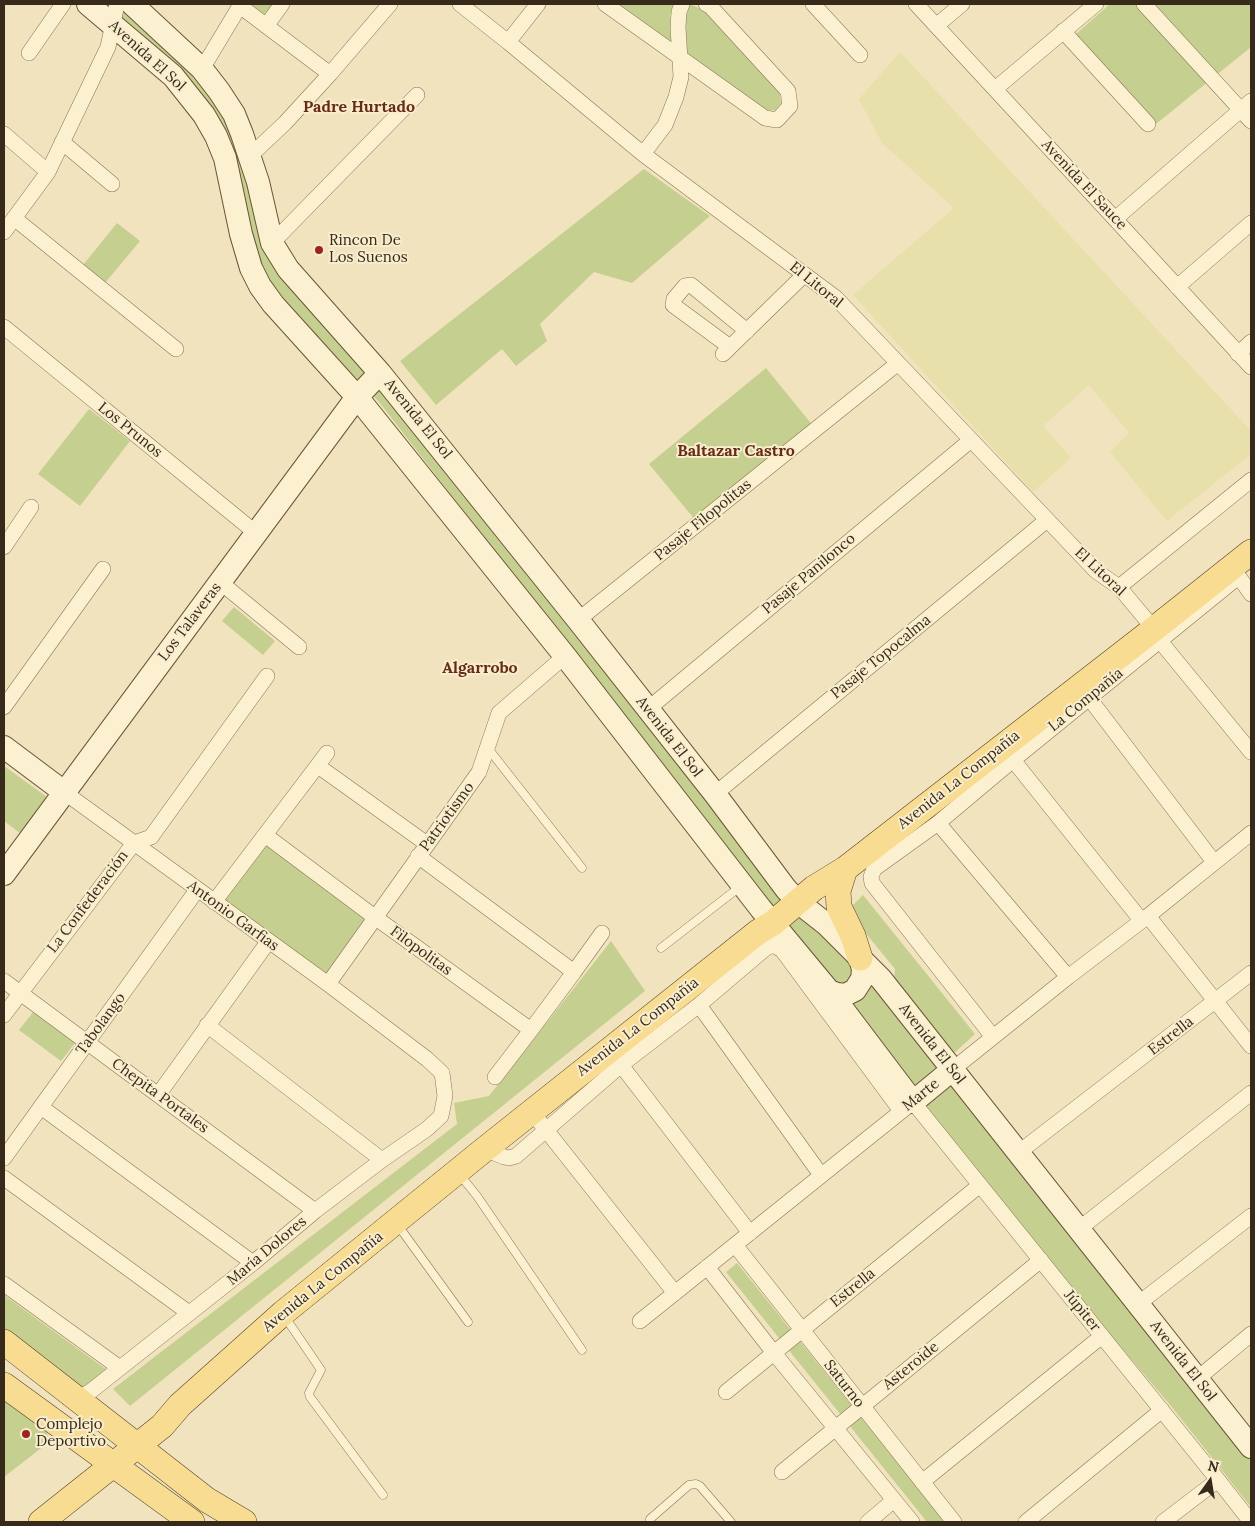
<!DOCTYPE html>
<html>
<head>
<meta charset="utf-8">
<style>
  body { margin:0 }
  #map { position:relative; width:1255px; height:1526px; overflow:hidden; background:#f1e3bd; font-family:Lora,serif }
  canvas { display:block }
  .frame { position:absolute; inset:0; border:5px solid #382a1b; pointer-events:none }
  .north { position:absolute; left:1185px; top:1456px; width:50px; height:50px; -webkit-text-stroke:4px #f8edcd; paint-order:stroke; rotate:13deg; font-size:14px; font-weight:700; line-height:20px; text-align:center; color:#382a1b }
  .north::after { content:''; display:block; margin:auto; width:18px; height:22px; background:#382a1b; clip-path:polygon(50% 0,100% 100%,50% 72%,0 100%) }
</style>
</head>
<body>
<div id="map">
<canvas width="1255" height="1526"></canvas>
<div class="frame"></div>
<div class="north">N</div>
</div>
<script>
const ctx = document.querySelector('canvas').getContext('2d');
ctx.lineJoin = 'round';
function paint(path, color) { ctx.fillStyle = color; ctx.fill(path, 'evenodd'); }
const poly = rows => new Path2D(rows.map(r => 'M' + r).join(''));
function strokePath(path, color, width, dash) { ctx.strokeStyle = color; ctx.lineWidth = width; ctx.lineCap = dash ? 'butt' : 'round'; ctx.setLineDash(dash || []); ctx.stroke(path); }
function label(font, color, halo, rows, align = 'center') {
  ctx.font = font + ' Lora,serif'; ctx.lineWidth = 4; ctx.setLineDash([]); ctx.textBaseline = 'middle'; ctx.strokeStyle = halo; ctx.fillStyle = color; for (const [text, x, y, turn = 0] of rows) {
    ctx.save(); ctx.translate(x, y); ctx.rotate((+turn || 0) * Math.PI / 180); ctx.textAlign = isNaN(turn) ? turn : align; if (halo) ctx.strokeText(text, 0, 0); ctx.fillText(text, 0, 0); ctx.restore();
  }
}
paint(poly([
  [900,52,1251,431,1251,454,1167,521,1110,452,1129,433,1089,385,1043,426,1071,458,1033,492,853,295,954,208,882,143,859,99]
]), '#e7e0aa');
paint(poly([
  [100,4,121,4,168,45,222,106,282,269,859,959,946,1078,1251,1460,1251,1507,1171,1406,1045,1258,829,989,574,653,379,402,324,344,276,289,261,267,229,154],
  [241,4,282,4,266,26],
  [614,4,674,4,670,16,671,44],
  [689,4,709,12,779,89,781,103,775,110,765,111,684,52,684,12],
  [1110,4,1251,4,1251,47,1156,124,1076,34],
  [644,169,710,216,632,283,594,272,540,324,547,341,516,366,502,349,436,405,400,361],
  [117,223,140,241,105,283,83,265],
  [766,368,818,432,701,527,649,464],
  [89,409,130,441,80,506,38,474],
  [234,607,275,641,263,655,222,621],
  [4,766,47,797,21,834,4,821],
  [265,835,371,914,322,981,214,902],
  [863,895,975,1034,952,1055,894,977,895,969,850,914,852,906],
  [611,941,645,991,130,1406,113,1389,457,1124,454,1103,489,1096],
  [34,1011,75,1043,61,1061,19,1030],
  [737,1263,945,1522,927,1522,726,1272],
  [4,1295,107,1370,79,1391,4,1334],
  [4,1396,46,1427,49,1442,4,1477]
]), '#c5cf90');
const lane = poly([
  [487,747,582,868],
  [661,948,741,886],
  [460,1175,477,1196,582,1350],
  [397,1224,468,1322],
  [285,1317,321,1370,309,1393,310,1397,383,1495],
  [650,1522,650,1519,689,1485,696,1484,700,1486,731,1522]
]);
const street = poly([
  [460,4,508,42,643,154,836,298,1096,571,1119,587,1154,629],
  [605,4,765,118,777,120,790,106,788,91,710,6,706,4],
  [813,4,860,55],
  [916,4,1115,219,1251,367],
  [1144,4,1251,121],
  [240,6,330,74],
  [266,26,282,4],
  [936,26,962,4],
  [1063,31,1148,124],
  [508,42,538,4],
  [29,53,63,4],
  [202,69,241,4],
  [995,89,1096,4],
  [4,134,48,172],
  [62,142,112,184],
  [643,154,665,125,676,97,681,77,678,27,679,12,682,4],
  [250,156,285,123,330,74,390,4],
  [14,218,176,349],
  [1115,219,1251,101],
  [4,232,48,172,108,47,117,4],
  [272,243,417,95],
  [1177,287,1251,223],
  [4,327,256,533],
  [730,347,673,305,674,299,685,286,691,285,747,331],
  [723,354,804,275],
  [1238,354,1251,342],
  [4,547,31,507],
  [1239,577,1251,594],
  [220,582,299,647],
  [1119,587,1251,480],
  [578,620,897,364],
  [1160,641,1251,752],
  [1089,698,1214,862],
  [4,707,103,569],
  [648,709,971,440],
  [1013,760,1141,920],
  [318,766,427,844],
  [64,792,328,984,427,1059,442,1073,445,1096,441,1116,427,1129,382,1160,315,1211,253,1263,91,1391,78,1399],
  [715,794,1047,520],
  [938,823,1068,977],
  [265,835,376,918,531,1030,495,1077],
  [418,856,574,972,602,933],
  [214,902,327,753],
  [1148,916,1251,1046],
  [4,981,315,1211],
  [328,984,479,772,499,713,565,656],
  [699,1005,821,1175],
  [4,1015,134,843,151,837,267,676],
  [207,1025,382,1160],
  [531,1030,574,972],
  [993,1037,872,883,871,877,874,869,938,823,1013,760,1232,582],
  [621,1065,750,1233],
  [952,1070,1068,977,1148,916,1251,833],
  [158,1095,268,942],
  [41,1107,253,1263],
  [539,1121,675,1293],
  [485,1149,504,1157,509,1158,516,1156,621,1065,699,1005,766,948,773,945,782,950,901,1111],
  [1018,1153,1251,973],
  [4,1158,197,890],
  [4,1178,189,1313],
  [1079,1229,1251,1093],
  [735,1245,954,1522],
  [707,1267,774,1353,912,1522],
  [4,1284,120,1368],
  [1138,1304,1251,1216],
  [640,1321,913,1102,1218,1480,1251,1522],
  [1197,1379,1251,1334],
  [726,1392,980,1185],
  [782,1472,1041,1260],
  [922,1482,1102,1336],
  [868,1522,894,1500],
  [1026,1522,1162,1410],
  [1163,1522,1218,1480]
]);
const secondary = poly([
  [88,4,173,76,204,115,216,136,225,158,241,234,251,268,260,286,273,304,357,397,565,656,761,909,829,991,913,1102,952,1070],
  [132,4,202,69,219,91,234,114,242,134,258,182,272,243,288,269,380,373,578,620,715,794,786,889,798,902,826,924,881,979,1251,1447],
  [4,747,64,792],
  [4,874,357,397,380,373],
  [829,991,837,994,845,995,855,990,862,979,863,969,860,958]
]);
const primary = poly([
  [845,869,838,891,839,907,853,936,860,958],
  [4,1342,207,1500,244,1522],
  [4,1385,192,1522],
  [41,1522,162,1426,180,1405,283,1313,485,1149,758,932,773,923,814,888,845,869,1154,629,1251,552]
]);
strokePath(lane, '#8a7355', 9);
strokePath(street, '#8a7355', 16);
strokePath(secondary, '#6b5438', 24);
strokePath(primary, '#57412a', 26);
strokePath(lane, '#fbf0d0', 8);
strokePath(street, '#fbf0d0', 15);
strokePath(secondary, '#fbf0d0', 22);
strokePath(primary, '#f8dc91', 25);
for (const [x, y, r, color] of [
  [319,250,5,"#9d2521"],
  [26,1434,5,"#9d2521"]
]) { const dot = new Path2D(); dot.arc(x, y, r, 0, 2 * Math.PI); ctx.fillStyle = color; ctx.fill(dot); strokePath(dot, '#f8edcd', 2); }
label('15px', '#382a1b', '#f8edcd', [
  ["Avenida El Sol",147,56,42],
  ["Avenida El Sauce",1084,185,47],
  ["El Litoral",816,285,39],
  ["Avenida El Sol",418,419,51],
  ["Los Prunos",130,430,39],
  ["Pasaje Filopolitas",703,520,-39],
  ["El Litoral",1100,572,43],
  ["Pasaje Panilonco",809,574,-40],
  ["Los Talaveras",190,622,-53],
  ["Pasaje Topocalma",881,657,-39],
  ["La Compañía",1086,700,-39],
  ["Avenida El Sol",669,737,52],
  ["Avenida La Compañía",959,780,-38],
  ["Patriotismo",447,817,-54],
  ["La Confederación",88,902,-53],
  ["Antonio Garfias",233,916,36],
  ["Filopolitas",421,951,36],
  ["Tabolango",101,1024,-54],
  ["Avenida La Compañía",638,1027,-38],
  ["Estrella",1171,1036,-38],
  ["Avenida El Sol",932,1044,52],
  ["Marte",921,1095,-39],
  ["Chepita Portales",160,1096,36],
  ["María Dolores",267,1251,-40],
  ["Avenida La Compañía",323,1282,-39],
  ["Estrella",853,1288,-39],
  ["Júpiter",1082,1311,51],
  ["Avenida El Sol",1183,1361,52],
  ["Asteroide",911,1366,-39],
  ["Saturno",844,1384,52]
]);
label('15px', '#382a1b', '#f8edcd', [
  ["Rincon De",329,241],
  ["Los Suenos",329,258],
  ["Complejo",36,1425],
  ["Deportivo",36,1442]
], 'left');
label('bold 16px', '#672b17', '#f8edcd', [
  ["Padre Hurtado",359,107],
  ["Baltazar Castro",736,451],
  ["Algarrobo",480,668]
]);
</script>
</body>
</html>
